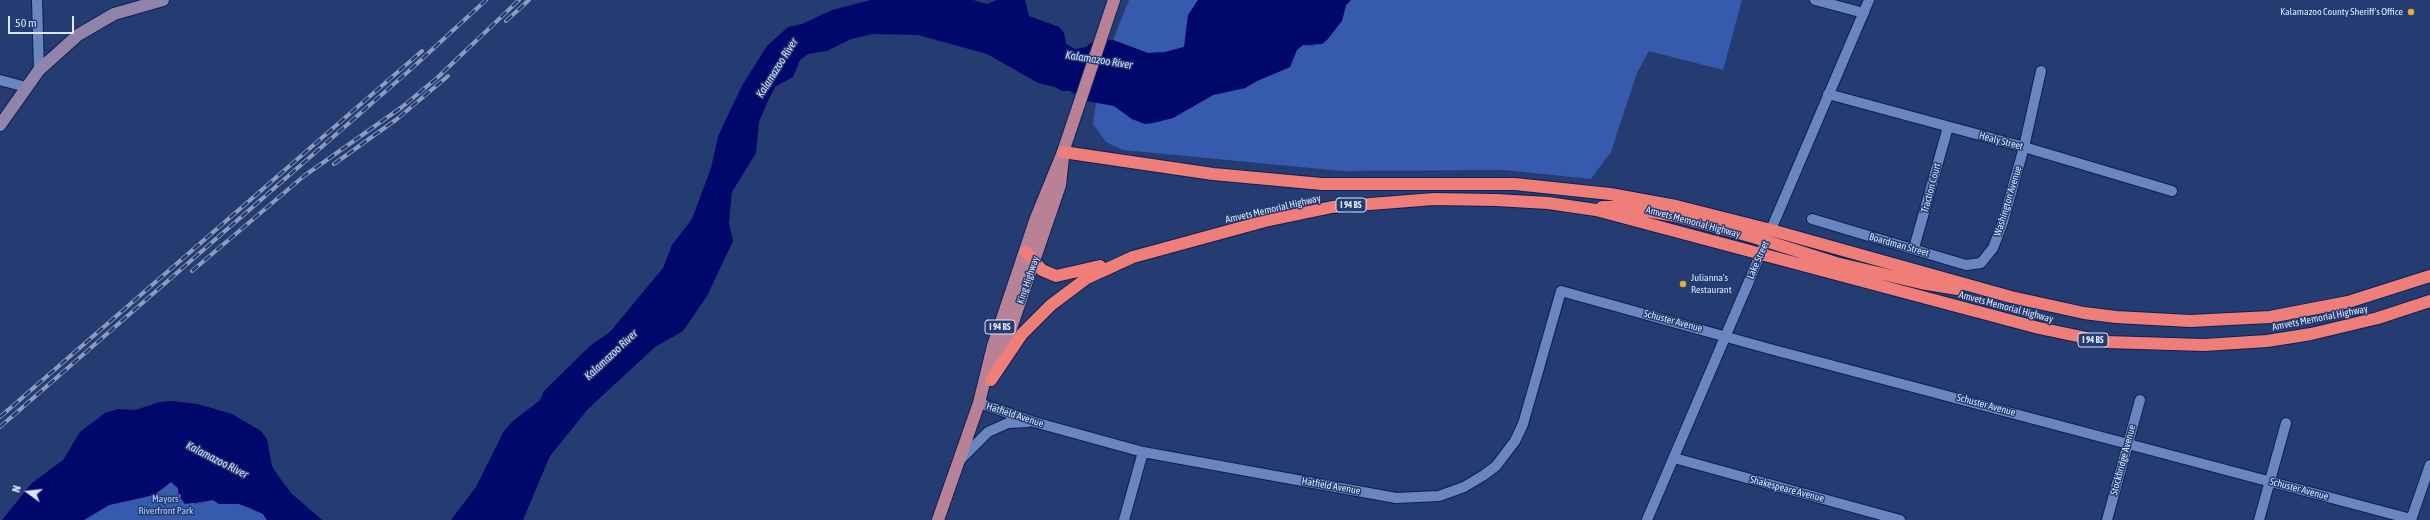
<!DOCTYPE html>
<html>
<head>
<meta charset="utf-8">
<style>
  body { margin:0 }
  #map { position:relative; width:2430px; height:520px; overflow:hidden; background:#243c71; font-family:"Asap Condensed",sans-serif }
  canvas { display:block }
  .north { position:absolute; left:8px; top:472px; width:40px; height:40px; -webkit-text-stroke:3px #243c71; paint-order:stroke; rotate:285deg; font-size:11px; font-weight:700; line-height:16px; text-align:center; color:#dce6fa }
  .north::after { content:''; display:block; margin:auto; width:14px; height:18px; background:#dce6fa; clip-path:polygon(50% 0,100% 100%,50% 72%,0 100%) }
  .scale { position:absolute; left:8px; top:16px; width:66px; height:18px; box-sizing:border-box; border:2px solid #dce6fa; border-top:0; padding-left:5px; font-size:12px; line-height:14px; white-space:nowrap; color:#dce6fa; -webkit-text-stroke:3px #243c71; paint-order:stroke }
</style>
</head>
<body>
<div id="map">
<canvas width="2430" height="520"></canvas>
<div class="north">N</div>
<div class="scale">50 m</div>
</div>
<script>
const ctx = document.querySelector('canvas').getContext('2d');
ctx.lineJoin = 'round';
function paint(path, color) { ctx.fillStyle = color; ctx.fill(path, 'evenodd'); }
const poly = rows => new Path2D(rows.map(r => 'M' + r).join(''));
function strokePath(path, color, width, dash) { ctx.strokeStyle = color; ctx.lineWidth = width; ctx.lineCap = dash ? 'butt' : 'round'; ctx.setLineDash(dash || []); ctx.stroke(path); }
function label(font, color, halo, rows, align = 'center') {
  ctx.font = font + ' "Asap Condensed",sans-serif'; ctx.lineWidth = 3; ctx.setLineDash([]); ctx.textBaseline = 'middle'; ctx.strokeStyle = halo; ctx.fillStyle = color; for (const [text, x, y, turn = 0] of rows) {
    ctx.save(); ctx.translate(x, y); ctx.rotate((+turn || 0) * Math.PI / 180); ctx.textAlign = isNaN(turn) ? turn : align; if (halo) ctx.strokeText(text, 0, 0); ctx.fillText(text, 0, 0); ctx.restore();
  }
}
paint(poly([
  [1129,0,1198,0,1186,26,1187,35,1184,47,1165,52,1148,53,1113,40],
  [1351,0,1742,0,1723,70,1649,51,1637,73,1611,152,1591,179,1504,170,1342,171,1123,150,1106,142,1093,124,1096,102,1114,106,1132,119,1145,124,1153,123,1173,118,1213,95,1245,88,1257,81,1290,67,1296,50,1303,45,1313,46,1342,21,1346,5],
  [171,482,178,488,179,496,196,504,213,500,219,504,239,504,263,514,267,520,84,520,109,505,154,495]
]), '#355aae');
paint(poly([
  [871,0,973,0,987,4,997,0,1025,0,1029,16,1059,27,1064,33,1066,44,1075,49,1086,47,1096,39,1113,40,1148,53,1165,52,1184,47,1188,15,1198,0,1351,0,1346,5,1342,21,1327,40,1322,44,1303,45,1297,50,1290,67,1257,81,1245,88,1213,95,1173,118,1153,123,1145,124,1132,119,1114,106,1086,101,1070,91,1062,91,1055,87,1038,83,987,54,918,35,873,34,851,39,827,51,808,54,800,60,793,77,775,87,767,103,759,122,756,153,732,192,729,223,733,241,707,296,683,331,655,347,588,409,550,456,523,520,451,520,476,487,504,431,512,422,540,400,544,391,591,345,610,332,663,268,672,245,692,219,711,168,718,137,725,121,743,84,767,46,788,27,802,24,832,10],
  [172,401,198,404,232,414,261,431,267,439,272,466,279,477,291,493,322,520,267,520,263,514,248,507,239,504,219,504,213,500,185,504,179,496,178,488,171,482,154,495,109,505,84,520,2,520,32,483,63,460,80,432,105,413,118,409,135,410,160,402]
]), '#00086c');
const street = poly([
  [37,0,39,70],
  [1815,0,1864,13],
  [0,80,26,87],
  [1828,94,2024,147,2172,191],
  [1812,219,1966,265,1981,263,1993,248,2003,222,2024,147,2041,71],
  [1914,248,1948,127],
  [979,403,1034,422,1143,452,1396,498,1439,496,1464,487,1484,475,1496,466,1515,441,1523,424,1561,291,1770,349,2411,519],
  [1674,458,1900,520],
  [961,459,988,432,1008,423,1028,422],
  [1124,520,1143,452],
  [1647,520,1869,0],
  [2107,520,2140,400],
  [2259,520,2286,423],
  [2411,520,2430,465]
]);
const secondary = poly([
  [0,125,39,70,78,35,114,14,163,0]
]);
const primary = poly([
  [998,366,1060,185,1063,157],
  [938,520,979,403,993,346,1036,218,1063,152,1114,0]
]);
const highway = poly([
  [1063,152,1213,174,1322,184,1515,184,1610,194,1676,206,1771,230,2011,297,2084,313,2116,317,2190,321,2270,317,2348,302,2430,276],
  [1602,207,1623,207,1675,216,1753,237,1836,263,1921,283,1957,289],
  [1026,252,1042,270,1056,276,1100,266],
  [991,380,1022,334,1051,305,1087,278,1133,257,1265,221,1332,207,1434,199,1496,200,1548,203,1596,210,2039,328,2106,342,2204,345,2267,341,2311,334,2378,318,2430,301]
]);
strokePath(street, '#0c2153', 12);
strokePath(secondary, '#0c2153', 14);
strokePath(primary, '#0c2153', 14);
strokePath(highway, '#0c2153', 14);
strokePath(street, '#6986c1', 10);
strokePath(secondary, '#9184ab', 12);
strokePath(primary, '#b98195', 12);
strokePath(highway, '#ef7e78', 12);
const rail = poly([
  [506,21,529,0],
  [334,164,397,119,448,76],
  [192,271,304,176,402,107,437,78,519,0],
  [0,417,422,51],
  [0,427,410,70,486,0]
]);
strokePath(rail, '#8c9cbe', 4);
strokePath(rail, '#243c71', 2.5, [8]);
for (const [x, y, r, color] of [
  [2411,12,4,"#e3ae34"],
  [1683,284,4,"#e3ae34"]
]) { const dot = new Path2D(); dot.arc(x, y, r, 0, 2 * Math.PI); ctx.fillStyle = color; ctx.fill(dot); strokePath(dot, '#243c71', 1.5); }
for (const [x, y, w] of [
  [1351,205,30],
  [1000,327,30],
  [2093,340,30]
]) { const box = new Path2D(); box.roundRect(x - w / 2, y - 7, w, 14, 3); ctx.fillStyle = '#243c71'; ctx.fill(box); strokePath(box, '#dce6fa', 1); }
label('bold 9px', '#dce6fa', null, [
  ["I 94 BS",1351,205],
  ["I 94 BS",1000,327],
  ["I 94 BS",2093,340]
]);
label('10px', '#dce6fa', '#243c71', [
  ["Kalamazoo County Sheriff's Office",2403,12],
  ["Julianna's",1691,278,"left"],
  ["Restaurant",1691,290,"left"]
], 'right');
label('10px', '#dce6fa', '#243c71', [
  ["Healy Street",2001,141,15],
  ["Traction Court",1931,188,-75],
  ["Washington Avenue",2008,201,-73],
  ["Amvets Memorial Highway",1273,209,-13],
  ["Amvets Memorial Highway",1693,222,15],
  ["Boardman Street",1899,245,16],
  ["Lake Street",1758,260,-66],
  ["King Highway",1028,280,-71],
  ["Amvets Memorial Highway",2006,307,15],
  ["Amvets Memorial Highway",2320,318,-11],
  ["Schuster Avenue",1673,321,15],
  ["Schuster Avenue",1986,405,15],
  ["Hatfield Avenue",1015,415,18],
  ["Stockbridge Avenue",2123,460,-75],
  ["Hatfield Avenue",1331,486,10],
  ["Shakespeare Avenue",1787,489,15],
  ["Schuster Avenue",2299,489,15]
]);
label('10px', '#b2ccfe', '#243c71', [
  ["Mayors'",166,499],
  ["Riverfront Park",166,511]
]);
label('italic 11px', '#d7e4fe', '#243c71', [
  ["Kalamazoo River",1099,60,9],
  ["Kalamazoo River",777,68,-58],
  ["Kalamazoo River",611,355,-43],
  ["Kalamazoo River",217,460,27]
]);
</script>
</body>
</html>
